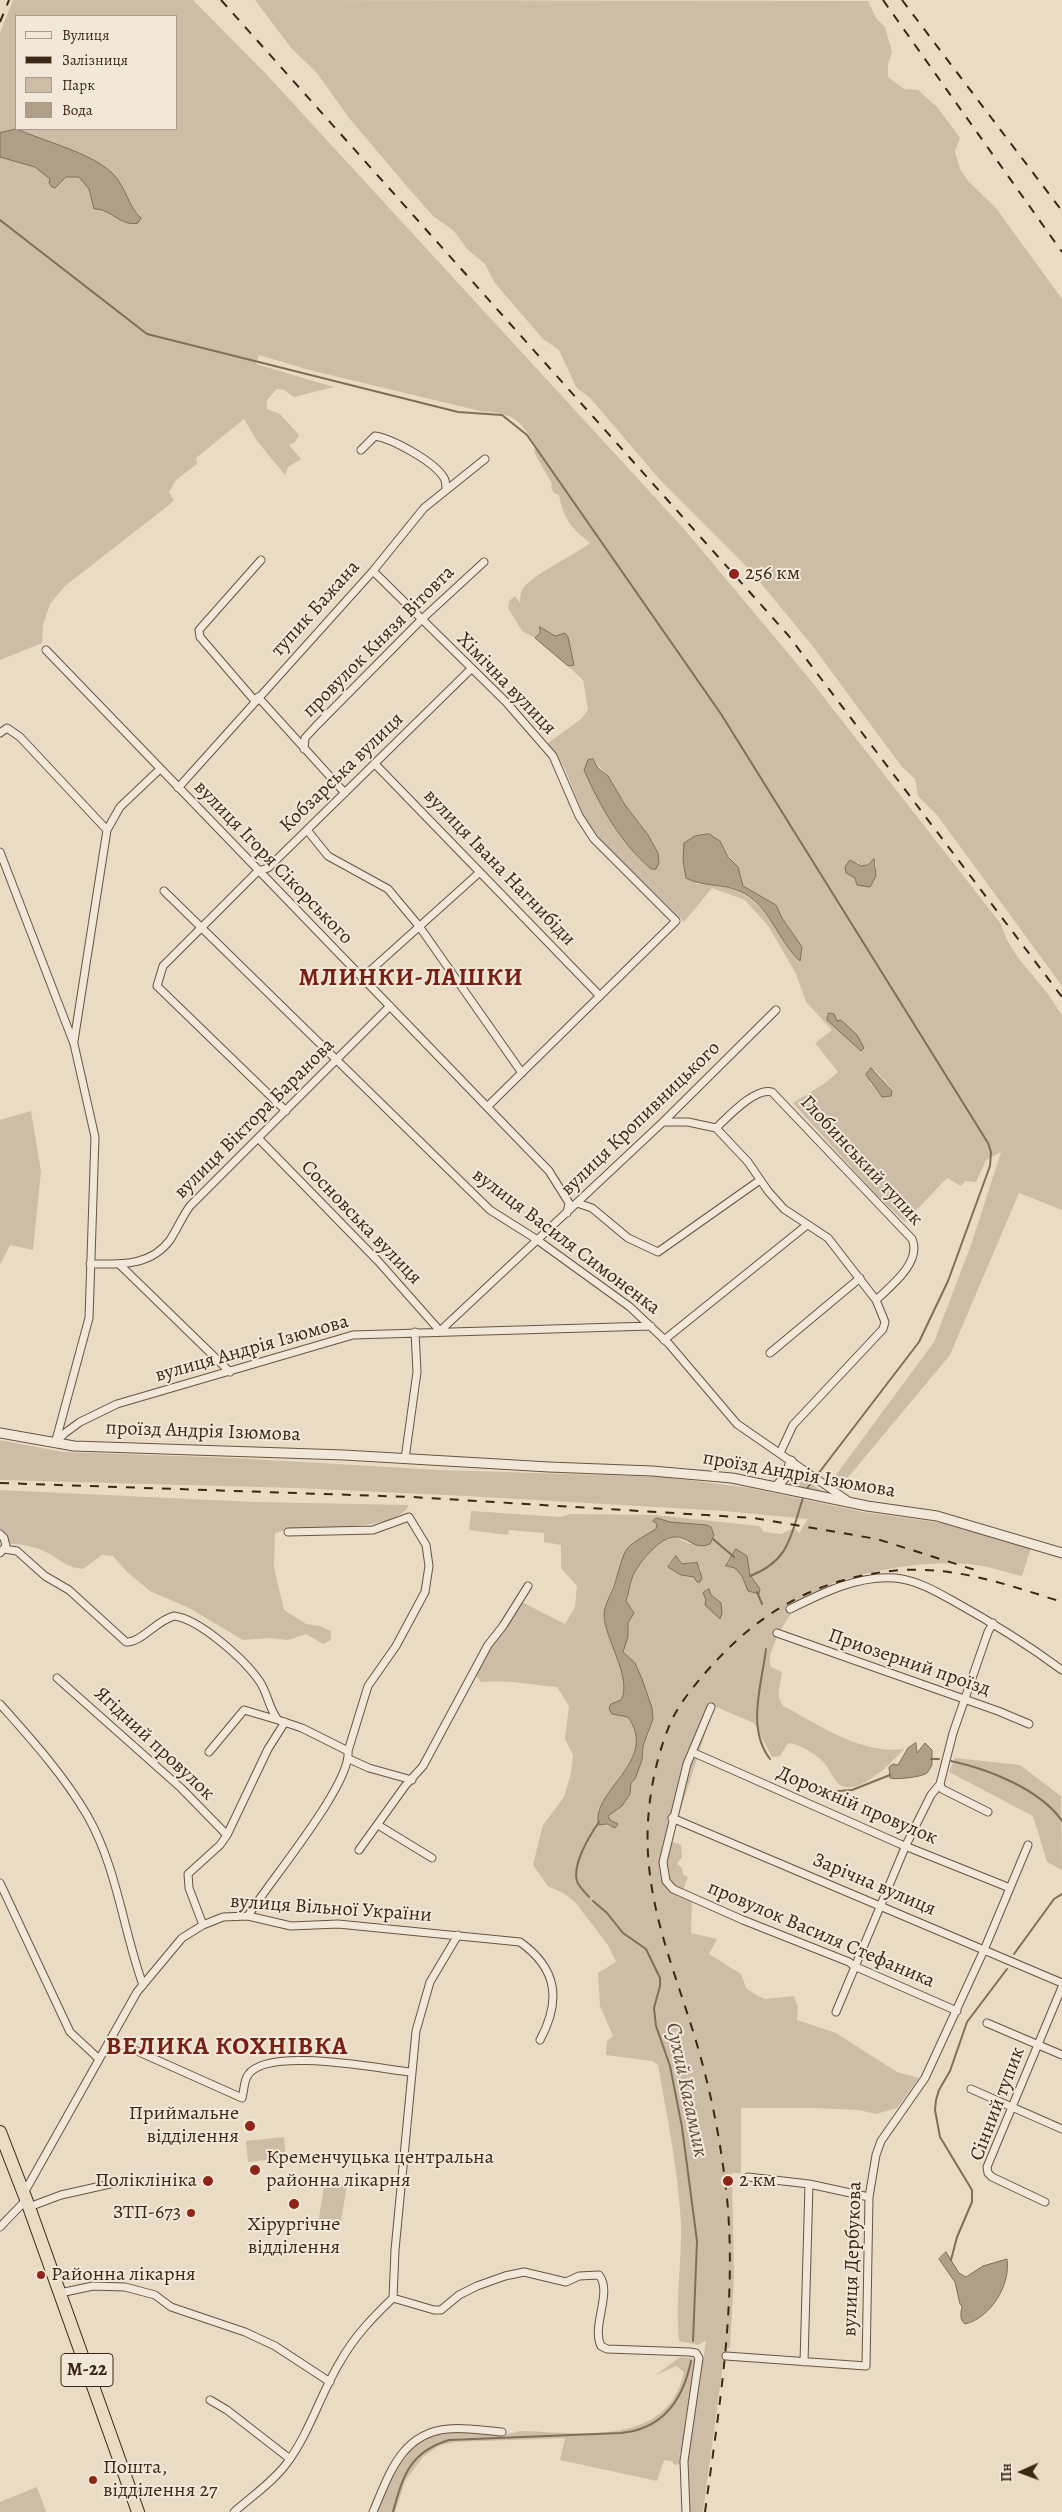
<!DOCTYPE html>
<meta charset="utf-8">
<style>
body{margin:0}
#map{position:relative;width:1062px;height:2512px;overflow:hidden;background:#eadcc4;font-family:Alegreya,serif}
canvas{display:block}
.legend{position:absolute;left:15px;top:15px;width:162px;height:115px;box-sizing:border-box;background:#f1e8d9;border:1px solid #a99a8a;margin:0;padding:6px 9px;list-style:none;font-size:15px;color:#3d2614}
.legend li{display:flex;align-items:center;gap:10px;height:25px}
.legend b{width:25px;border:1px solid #a99a8a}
.north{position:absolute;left:997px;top:2447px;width:50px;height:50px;-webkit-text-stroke:4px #f1e8d9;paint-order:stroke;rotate:268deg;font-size:14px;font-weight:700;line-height:20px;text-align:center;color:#3d2614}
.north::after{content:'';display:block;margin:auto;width:18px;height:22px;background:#3d2614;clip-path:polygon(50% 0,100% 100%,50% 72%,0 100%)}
</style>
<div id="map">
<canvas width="1062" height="2512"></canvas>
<ul class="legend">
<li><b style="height:6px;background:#f1e8d9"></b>Вулиця</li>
<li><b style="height:6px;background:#3d2614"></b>Залізниця</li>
<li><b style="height:14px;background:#cdbda6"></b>Парк</li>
<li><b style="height:14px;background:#af9e88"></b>Вода</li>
</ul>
<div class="north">Пн</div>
</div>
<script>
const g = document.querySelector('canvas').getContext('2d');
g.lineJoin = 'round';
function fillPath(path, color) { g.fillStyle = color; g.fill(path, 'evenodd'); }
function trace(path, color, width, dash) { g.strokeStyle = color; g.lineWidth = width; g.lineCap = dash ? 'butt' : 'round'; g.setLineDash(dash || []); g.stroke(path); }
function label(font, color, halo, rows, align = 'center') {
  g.font = font + ' Alegreya,serif'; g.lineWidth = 4; g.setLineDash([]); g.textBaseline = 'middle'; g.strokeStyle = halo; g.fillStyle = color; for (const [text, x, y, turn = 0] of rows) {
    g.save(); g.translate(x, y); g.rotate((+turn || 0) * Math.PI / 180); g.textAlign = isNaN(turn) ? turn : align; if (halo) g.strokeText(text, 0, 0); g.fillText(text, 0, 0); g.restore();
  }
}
fillPath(new Path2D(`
 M 13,0 L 193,0 L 267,75 L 685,530 L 808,677 L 1001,924 C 1008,950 1028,969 1044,989 C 1051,997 1056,1007 1062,1015 L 1062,1210 L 1019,1193 L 950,1355 L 845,1481 L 835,1482 L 833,1479 L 934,1342 L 971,1245 L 1001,1152 L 986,1160 L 976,1182 L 965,1181 L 961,1186 L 947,1178 L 905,1222 L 875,1194 L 793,1103 L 824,1084 L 838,1072 L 815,1043 L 832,1030 L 806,1002 L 796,974 L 769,927 L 745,900 L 712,888 L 684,922 L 600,839 L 584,817 L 565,769 L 548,743 L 581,719 L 588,710 L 583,680 L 568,666 L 574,665 L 568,637 L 565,633 L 556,636 C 546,633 542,630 535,638 L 522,631 L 508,608 L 509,601 L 515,596 L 520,603 C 520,598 520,593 523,588 C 535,573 572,557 590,543 C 570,527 564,519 559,495 L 554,493 L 551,488 L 552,484 L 534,452 L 536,447 C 520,418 512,413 480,411 L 309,370 L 259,355 L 256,364 L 334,387 L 294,397 L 284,390 L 277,389 L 267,400 L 267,409 L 280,414 L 299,435 L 295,442 L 289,445 L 301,459 L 288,467 L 285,475 L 257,441 L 244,419 L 196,458 L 197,464 L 176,480 L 169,492 L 174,500 L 169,505 L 65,586 L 50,604 L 43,625 L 42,643 L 0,660 L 0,33 ZM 16,16 L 176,16 L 176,129 L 16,129 ZM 593,759 L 608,776 L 625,805 L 648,835 L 658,853 L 656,869 L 651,869 L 641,860 L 613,826 ZM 720,841 C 729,859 739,865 743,886 L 776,905 L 782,918 L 802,947 L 800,952 C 761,915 759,885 696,884 ZM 869,861 L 876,863 L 876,876 L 857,885 L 855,878 L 857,862 L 861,866 L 867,865 ZM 875,1070 L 890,1087 L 891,1096 L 882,1097 L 870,1083 Z
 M 255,0 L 868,1 L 876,18 L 885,27 L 892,52 L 888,64 L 888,77 L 904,89 L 918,90 L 938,108 L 960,138 L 955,151 L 960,169 L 968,181 L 996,208 L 1062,299 L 1062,986 L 937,815 L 918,796 L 915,779 L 902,767 L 811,644 L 749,569 L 661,481 L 591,399 L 576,387 L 559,350 L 543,339 L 494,282 L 485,264 L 467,249 L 454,231 L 433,216 L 410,190 L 349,118 L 317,73 L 292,49 Z
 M 31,1111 L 41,1172 L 33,1250 L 10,1245 L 0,1265 L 0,1120 Z
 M 0,1440 L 63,1452 L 234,1458 L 440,1470 L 665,1477 L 750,1488 L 863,1512 L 942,1523 L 1031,1548 L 1022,1576 C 1007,1573 992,1567 977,1565 C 928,1559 878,1569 832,1583 L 831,1593 C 820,1598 803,1602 795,1610 C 785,1619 765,1655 771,1667 L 782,1672 C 781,1685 775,1693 783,1706 C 820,1725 861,1755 904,1749 C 893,1761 859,1797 840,1785 C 833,1780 830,1769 824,1763 C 816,1754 800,1744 788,1743 L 780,1756 L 772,1757 L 754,1723 L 714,1706 L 678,1818 L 671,1815 L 668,1822 L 668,1840 L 681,1845 L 682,1857 L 677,1864 L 682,1868 L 683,1874 L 688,1877 L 683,1890 L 667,1886 L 675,1894 L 692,1902 L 691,1933 L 717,1939 L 709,1954 L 741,1974 L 746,1988 L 756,1995 L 765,1999 L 794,1996 L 798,2007 L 797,2020 L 836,2033 L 897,2072 L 919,2078 L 897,2108 L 876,2114 L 859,2110 L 814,2108 L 741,2108 L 741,2173 L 732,2173 L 734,2277 L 730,2348 L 725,2349 L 703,2512 L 690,2512 L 688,2459 L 706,2341 L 698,2345 L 679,2341 C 675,2301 682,2262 681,2223 C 678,2169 667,2117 658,2065 L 652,2061 L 606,2055 L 607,2041 L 613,2036 L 600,2006 L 598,1973 L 616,1962 L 608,1945 L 575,1902 L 565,1894 L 548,1886 L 533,1865 L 543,1825 L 564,1797 L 571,1773 L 573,1755 L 565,1739 L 569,1706 L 557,1687 C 531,1685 507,1679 481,1682 L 476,1675 L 478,1666 L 522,1602 L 565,1624 L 575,1607 L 577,1586 L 561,1568 L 561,1545 L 544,1542 L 544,1533 L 509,1530 L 508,1535 L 469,1530 L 471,1511 L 560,1517 L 571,1514 L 656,1515 L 759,1526 L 764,1532 L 781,1534 L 794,1528 L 799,1533 L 808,1519 L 724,1511 L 466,1496 L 296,1488 L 0,1480 ZM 669,1522 L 707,1525 L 713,1531 L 713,1540 L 690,1544 L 675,1537 C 657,1542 639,1560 632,1577 C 629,1584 629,1594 626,1601 L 634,1613 L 628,1623 L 628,1637 L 623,1652 L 634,1663 L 652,1708 L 649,1733 L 643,1746 L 642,1760 L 631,1783 L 630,1794 L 622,1806 L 608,1816 L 610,1820 L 617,1824 L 615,1828 L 598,1823 C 598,1785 658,1759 628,1717 L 612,1714 L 611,1704 L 621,1700 C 634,1678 601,1634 605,1610 C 607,1595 626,1558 633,1542 L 644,1538 L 656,1529 L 657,1524 ZM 734,1551 L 747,1556 L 750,1575 L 760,1589 L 756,1594 L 748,1591 L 742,1576 L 735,1568 L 727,1567 L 727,1562 L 733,1556 ZM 676,1557 L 682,1564 L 695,1561 L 701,1569 L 697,1582 L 694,1577 C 684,1574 674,1574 668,1565 Z
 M 795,1476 L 800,1476 L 823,1492 L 817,1493 L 789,1485 L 789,1479 Z
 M 0,1490 L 255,1502 L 409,1505 C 394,1535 308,1523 275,1533 L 274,1567 L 284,1610 L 306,1624 L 320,1626 L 331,1631 L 331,1640 L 323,1644 L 306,1634 L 288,1640 L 270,1638 L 243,1640 L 189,1608 L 150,1591 L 126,1571 L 113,1556 L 102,1555 L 83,1569 C 66,1567 62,1561 48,1553 C 36,1547 23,1544 10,1544 L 7,1534 L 0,1530 Z
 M 955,1758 L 1020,1765 L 1061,1796 L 1062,1870 L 1047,1862 L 1033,1816 L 949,1772 Z
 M 284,2137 L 286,2158 L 248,2162 L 246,2141 Z
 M 325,2180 L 347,2184 L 340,2228 L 318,2224 Z
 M 680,2357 L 693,2358 L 696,2364 L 682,2451 L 679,2454 L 682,2459 L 680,2464 L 675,2465 L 671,2461 L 664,2460 L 657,2481 L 560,2460 L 565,2438 L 456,2442 L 440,2445 L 423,2457 L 405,2481 L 395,2512 L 376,2512 C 387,2488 395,2457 418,2441 C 436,2428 465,2432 485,2433 C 493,2433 501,2435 508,2434 C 513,2433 518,2431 523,2431 C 581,2433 668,2447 684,2372 L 676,2366 L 656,2375 Z
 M 37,2487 L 46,2512 L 0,2512 L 0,2502 Z`), '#cdbda6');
const water = new Path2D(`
 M 17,129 C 45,142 90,152 112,173 C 126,186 128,207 141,218 L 138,223 C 121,227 110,208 94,209 L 89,189 L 79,177 L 66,177 L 55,188 L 52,187 L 49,183 L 50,179 L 35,167 L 0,157 L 0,133 Z
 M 540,627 L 555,636 L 565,633 L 568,637 L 574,665 L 568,666 L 535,638 L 540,633 Z
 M 593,759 L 598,768 L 608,776 L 625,805 L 648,835 L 658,853 L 659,863 L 656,869 L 651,869 C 620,842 601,808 584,770 L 588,760 Z
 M 709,834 L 720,841 L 728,857 L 738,867 L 743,886 L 776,905 L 782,918 L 802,947 L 800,961 C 777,940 770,904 739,891 C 721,883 703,887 686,878 L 683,860 L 684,843 L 695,836 Z
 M 874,859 L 876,876 L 870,887 L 857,885 L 855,878 L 846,873 L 845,867 L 850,860 L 861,866 L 867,865 Z
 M 829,1013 L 834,1014 L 837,1021 L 841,1020 L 857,1035 L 864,1048 L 861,1051 L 827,1020 Z
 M 871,1068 L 892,1091 L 891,1096 L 882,1097 L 866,1075 Z
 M 657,1518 L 670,1522 L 707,1525 L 711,1527 L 714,1535 L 710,1544 C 696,1550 690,1539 677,1537 C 661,1535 637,1564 632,1578 C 629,1585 629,1594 626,1601 L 634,1613 L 628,1623 L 628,1637 L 623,1652 L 635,1663 L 642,1679 L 652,1708 L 653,1719 L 643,1746 L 642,1760 L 635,1779 L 631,1783 L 630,1794 L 622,1806 L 608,1816 L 610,1820 L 618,1824 L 615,1828 L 607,1824 L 599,1825 C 589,1792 660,1761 628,1717 L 612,1714 L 609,1709 L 611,1704 L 621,1700 C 633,1679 604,1637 604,1615 C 604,1605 612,1593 615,1583 C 627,1544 621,1550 656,1529 L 657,1524 L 653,1521 Z
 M 736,1549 L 747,1556 L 750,1575 L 760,1589 L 759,1594 L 748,1591 L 742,1576 L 735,1568 L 726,1566 Z
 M 676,1556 L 682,1564 L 697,1562 L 702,1578 L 700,1582 L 697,1582 L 694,1577 L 681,1575 L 668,1567 Z
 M 709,1589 L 711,1595 L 721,1603 L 722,1613 L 720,1619 L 705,1605 L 706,1600 L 703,1593 Z
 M 916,1743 L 917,1753 L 925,1743 L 932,1750 L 932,1765 L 927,1773 C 922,1777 895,1780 890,1778 L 889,1767 L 893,1764 L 898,1765 L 908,1748 Z
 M 946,2252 L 959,2273 L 966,2277 L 983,2266 L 1007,2259 C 1011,2284 991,2318 965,2324 C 959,2319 961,2313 962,2306 L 960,2304 L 955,2282 L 939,2259 Z`);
fillPath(water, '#af9e88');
trace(water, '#816e5a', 1);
trace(new Path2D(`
 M 0,220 L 147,334 L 458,412 L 502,415 L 527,435 L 721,714 L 988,1143 L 991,1152 L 990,1166 L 948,1281 L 919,1342 L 805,1491
 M 713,1539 L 734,1557
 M 750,1576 C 792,1560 791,1532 804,1495
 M 757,1592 L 762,1604
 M 766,1649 C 762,1684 746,1728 770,1759
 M 931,1759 L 939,1759
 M 951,1761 C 988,1769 1040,1789 1062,1821
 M 838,1791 L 852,1790 L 890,1775
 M 589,1897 C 585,1892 579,1887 577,1881 C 572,1864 590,1835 599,1822
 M 593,1901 L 607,1913 L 623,1933 L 646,1949 L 660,1978 L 660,1986 L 654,2008 L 656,2026 L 670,2066 L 682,2127 L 697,2241 L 693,2341
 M 1014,1954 L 1054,1899 L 1062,1894
 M 951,2260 L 957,2237 L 972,2202 L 972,2190 L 940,2137 L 935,2110 L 936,2100 L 939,2090 L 950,2071 L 967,2022 L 1007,1969
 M 393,2512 C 403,2475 410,2452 449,2440 L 621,2433 C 663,2429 683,2400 691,2361`), '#816e5a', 2);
const minor = new Path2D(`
 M 361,450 L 375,436 C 393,439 435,462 444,478 C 446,481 446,486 446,489
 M 373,571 L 506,702 L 553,756 L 579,816 L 594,839 L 676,921 L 487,1107
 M 46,650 L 549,1171 L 569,1203 L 567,1213
 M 258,697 L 345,793
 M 255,701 L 200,637 L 199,630 L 261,560
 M 0,733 L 7,728 L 20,737 L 107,830
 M 304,749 L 305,738 L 317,725 L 421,620 L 484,562
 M 375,764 L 600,996
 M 178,788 L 373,571 L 424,508 L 485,459
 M 307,830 L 328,856 L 388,889 L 419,926 L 522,1073
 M 0,852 L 74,1044 L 95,1137 L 89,1318 L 56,1440
 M 164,891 L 490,1210 L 536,1239 L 630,1307 L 669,1344 L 737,1424 L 847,1500
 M 362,978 L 480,872
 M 74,1041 L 107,830 L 120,807 L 160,769
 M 286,1111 L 157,986 L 163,966 L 258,871 L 268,868 L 471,669
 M 663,1122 L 688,1122 L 716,1128 L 748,1162 L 768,1191 L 784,1209 L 828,1238 L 876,1300
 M 716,1128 C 728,1117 755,1087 772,1092 L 912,1239 C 922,1262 891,1286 876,1300 L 885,1322 L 883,1329 L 793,1425 L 780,1453
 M 258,1138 L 378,1261 L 440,1331 L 663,1122 L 776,1010
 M 577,1203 L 592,1208 L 628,1238 L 658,1252 L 760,1180
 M 90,1264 C 119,1264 150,1267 170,1240 C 177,1229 182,1217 190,1206 L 390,1006
 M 119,1264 L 230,1372
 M 664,1340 L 807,1225
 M 770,1353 L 860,1278
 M 55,1443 L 65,1433 L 80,1422 L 117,1404 L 353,1335 L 651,1326
 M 405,1459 L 417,1372 L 415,1332
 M 0,1534 L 4,1538 L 6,1546 L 0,1553
 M 4,1549 L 17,1551 L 45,1576 L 69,1590 L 126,1642 C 141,1643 157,1620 174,1616 C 200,1619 246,1661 260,1682 C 268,1694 269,1709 278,1720 L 302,1728 L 348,1751
 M 790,1609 C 822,1593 858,1575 895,1578 C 917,1580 937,1592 955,1602 C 993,1623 1028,1645 1062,1670
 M 777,1633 L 998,1711 L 1029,1724
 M 57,1678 L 181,1788 L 227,1835
 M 0,1704 C 31,1739 63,1774 87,1815 C 117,1867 123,1930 143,1985
 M 711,1707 L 687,1764 L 663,1862 L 666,1881 L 673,1889 L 743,1920 L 849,1962 L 854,1966 L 957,2011
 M 209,1752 L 244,1710 L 278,1720
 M 692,1752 L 900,1844 L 1010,1888
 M 349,1759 L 369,1768 L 412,1780
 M 940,1784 L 942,1789 L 988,1812
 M 672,1818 L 1062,1983
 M 378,1825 L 432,1858
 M 359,1850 L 405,1786 L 423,1766 L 488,1645 L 503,1626 L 528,1586
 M 0,1883 L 70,2032 L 99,2059
 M 248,1916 C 268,1883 352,1784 348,1751 L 368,1686 L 396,1646 L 425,1592 L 429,1566 L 426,1545 L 409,1517 L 373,1530 L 288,1532
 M 203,1925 L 189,1888 L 188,1874 L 220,1845 L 227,1835 L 268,1749 L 285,1722
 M 836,2012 L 906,1845 L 931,1795 L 940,1784 L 953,1733 L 988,1632 L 993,1623
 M 987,2023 L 1062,2055
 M 110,2039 L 242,2098 C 244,2091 244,2080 248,2075 C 267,2046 380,2069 411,2072
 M 971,2089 L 1062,2129
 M 748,2177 L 809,2184 L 869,2197
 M 24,2193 L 137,1992 L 182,1938 L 203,1925 L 223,1917 L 248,1916 L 291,1926 L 338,1924 L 520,1942 C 558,1969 561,2001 540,2040
 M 1045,2202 L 992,2177 L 988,2173 L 987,2167 L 1062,1987
 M 29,2207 L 61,2195 L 119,2182
 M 0,2227 L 26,2200
 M 60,2293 L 93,2286 L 125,2287 L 155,2295 L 171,2307 L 245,2332 L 275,2346 L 330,2382
 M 393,2298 L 434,2310 L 441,2310 L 459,2295 L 477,2286 L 505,2276 L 524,2272 L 566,2282 L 579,2276 L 599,2275 C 613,2292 591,2326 601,2346 L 607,2349 L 690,2352 L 696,2353 L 699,2358 L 684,2461 L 686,2512
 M 393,2298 L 395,2250 L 416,2031 L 430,1982 L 458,1935
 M 726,2356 L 866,2366 L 869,2197 L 876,2155 L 881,2141 L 925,2078 L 984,1950 L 1028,1845
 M 804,2362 L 809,2184
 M 210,2400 L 227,2410 L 290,2459
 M 234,2512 C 252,2496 273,2482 287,2463 C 310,2432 320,2395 340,2362 C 354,2337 372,2318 393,2298
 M 373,2512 C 389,2475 401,2433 448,2429 C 465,2427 484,2431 502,2432`);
const tertiary = new Path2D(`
 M 0,1433 L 74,1446 L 344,1455 L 549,1467 L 652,1471 L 732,1478 L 867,1506 L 937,1516 L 1062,1553
 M 776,1487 L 787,1475 L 791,1461`);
const trunk = new Path2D(`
 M 0,2132 L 29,2207 L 138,2512`);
trace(minor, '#685440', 9);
trace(tertiary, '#685440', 11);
trace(trunk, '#3d2614', 14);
trace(minor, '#f1e8d9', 7);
trace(tertiary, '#f1e8d9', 9);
trace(trunk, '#eadcc4', 12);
trace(new Path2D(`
 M 221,0 L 788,635 L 1062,997
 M 883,0 L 1062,252
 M 902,0 L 1062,211
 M 0,22 L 9,0
 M 0,1483 L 412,1497 L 754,1518 L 877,1539 L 975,1570
 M 705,2512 C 719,2408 737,2303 727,2198 C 722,2150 713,2101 700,2055 C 683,1993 655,1931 649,1866 C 644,1820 652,1767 670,1724 C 678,1705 693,1687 706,1672 C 759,1611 820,1576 902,1570 C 958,1567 1009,1585 1062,1602`), '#3d2614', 2, [9, 9]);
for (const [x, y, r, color] of [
 [734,574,6,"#8f2418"],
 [250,2126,6,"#8f2418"],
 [255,2170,6,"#8f2418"],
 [208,2181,6,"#8f2418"],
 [728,2181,6,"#8f2418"],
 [294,2204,6,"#8f2418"],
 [191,2213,5,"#8f2418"],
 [41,2275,5,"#8f2418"],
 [93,2480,5,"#8f2418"]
]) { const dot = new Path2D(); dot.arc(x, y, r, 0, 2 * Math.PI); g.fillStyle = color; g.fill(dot); trace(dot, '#f1e8d9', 2); }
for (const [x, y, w] of [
 [87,2370,52]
]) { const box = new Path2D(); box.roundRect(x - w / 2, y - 16.5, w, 33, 4); g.fillStyle = '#f1e8d9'; g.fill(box); trace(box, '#3d2614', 1); }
label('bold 19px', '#3d2614', null, [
 ["М-22",87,2370]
]);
label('20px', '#3d2614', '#f1e8d9', [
 ["256 км",745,574],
 ["Приймальне",239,2114,"right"],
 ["відділення",239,2137,"right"],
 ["Кременчуцька центральна",266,2158],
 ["районна лікарня",266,2181],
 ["Поліклініка",197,2181,"right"],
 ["2 км",739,2181],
 ["ЗТП-673",181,2213,"right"],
 ["Хірургічне",294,2225,"center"],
 ["відділення",294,2248,"center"],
 ["Районна лікарня",51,2275],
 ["Пошта,",103,2468],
 ["відділення 27",103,2491]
], 'left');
label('20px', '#3d2614', '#f1e8d9', [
 ["тупик Бажана",316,609,-48],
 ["провулок Князя Вітовта",379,642,-45],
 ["Хімічна вулиця",506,684,46],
 ["Кобзарська вулиця",342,773,-44],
 ["вулиця Ігоря Сікорського",273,863,46],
 ["вулиця Івана Нагнибіди",499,868,46],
 ["вулиця Віктора Баранова",255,1119,-45],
 ["вулиця Кропивницького",641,1119,-44],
 ["Глобинський тупик",861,1161,47],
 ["Сосновська вулиця",361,1223,46],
 ["вулиця Василя Симоненка",566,1242,37],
 ["вулиця Андрія Ізюмова",252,1349,-16],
 ["проїзд Андрія Ізюмова",203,1432,2],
 ["проїзд Андрія Ізюмова",799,1475,10],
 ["Приозерний проїзд",909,1663,19],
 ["Ягідний провулок",154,1744,43],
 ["Дорожній провулок",857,1806,23],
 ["Зарічна вулиця",874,1885,23],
 ["вулиця Вільної України",331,1909,4],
 ["провулок Василя Стефаника",821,1935,23],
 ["Сінний тупик",998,2104,-69],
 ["вулиця Дербукова",853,2259,-88]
]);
label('italic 21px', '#5f4a37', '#f1e8d9', [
 ["Сухий Кагамлик",686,2090,78]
]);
g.letterSpacing = '1px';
label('bold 25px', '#7a1f14', '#f1e8d9', [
 ["МЛИНКИ-ЛАШКИ",411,979],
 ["ВЕЛИКА КОХНІВКА",227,2048]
]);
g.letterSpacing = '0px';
</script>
